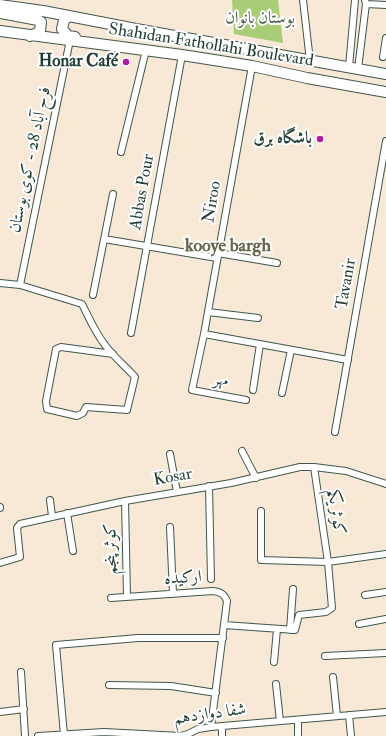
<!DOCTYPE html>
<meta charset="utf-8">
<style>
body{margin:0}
canvas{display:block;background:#f7e9d6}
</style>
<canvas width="386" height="736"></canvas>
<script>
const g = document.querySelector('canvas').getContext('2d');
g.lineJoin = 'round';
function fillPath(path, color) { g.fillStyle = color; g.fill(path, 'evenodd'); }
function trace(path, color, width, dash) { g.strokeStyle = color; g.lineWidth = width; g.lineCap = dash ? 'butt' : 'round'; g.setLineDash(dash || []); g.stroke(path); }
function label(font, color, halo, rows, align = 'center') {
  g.font = font + ' "IM FELL Double Pica",Amiri,serif'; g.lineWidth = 4; g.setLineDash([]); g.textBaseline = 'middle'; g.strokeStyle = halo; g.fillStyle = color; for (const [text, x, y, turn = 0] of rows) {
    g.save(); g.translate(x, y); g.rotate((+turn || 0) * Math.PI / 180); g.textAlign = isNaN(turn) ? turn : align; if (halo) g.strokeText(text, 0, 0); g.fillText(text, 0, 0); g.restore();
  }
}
fillPath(new Path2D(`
 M 232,0 L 278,0 L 283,43 L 234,34 Z`), '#a9cd76');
const minor = new Path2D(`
 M 303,0 L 310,61
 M 366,4 L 386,5
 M 383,57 L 386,38
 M 349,67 L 355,0
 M 358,69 L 366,4 L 365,0
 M 121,152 L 146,50
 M 104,239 L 217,258
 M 218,253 L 277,263
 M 0,283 L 20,285 L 82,304 C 89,318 95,332 105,345 C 113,356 125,366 135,377 L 127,410 L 86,407 L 83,413 L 77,416 L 47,409 L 46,401 L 56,349 L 61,347 L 113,354
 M 20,285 L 70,40
 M 93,295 L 113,194
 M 208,312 L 258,318
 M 131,333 L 182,55
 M 204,334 L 348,360
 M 253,390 L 260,344
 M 282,393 L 291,350
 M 246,400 L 192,390 L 204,334 L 252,66
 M 335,432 L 386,141
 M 242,451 L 256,478
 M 170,454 L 177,492
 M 209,486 L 211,579
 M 50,500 L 52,516
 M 125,501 L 127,597
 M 0,508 L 0,507
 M 261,511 L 261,560 L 328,562 L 386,554
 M 67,513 L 73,551
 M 170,527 L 173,594
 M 0,563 L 20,557 L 17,528 L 20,524 L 125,501 L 231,483 L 300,467 L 314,467 L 346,471 L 386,484
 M 365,595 L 386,592
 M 111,598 L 213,591 C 221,592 224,594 227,601 L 211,727
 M 359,624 L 386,619
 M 224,625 L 295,630 L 299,615 L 326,612 L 332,608 L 328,562 L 314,467
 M 290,630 L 293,589
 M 325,656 L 386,653
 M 274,662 L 277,629
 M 21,672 L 25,736
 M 333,677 L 337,716
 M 276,684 L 280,721
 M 109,685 L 171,686 L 216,693
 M 0,712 L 24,709
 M 349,715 L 351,736
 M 298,720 L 298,736
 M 64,735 L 56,645 L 138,638 L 223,638
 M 38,736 L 104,732 L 181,736 L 188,734 L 198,729 L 211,727 L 386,712
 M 222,736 L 222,726`);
const primary = new Path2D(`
 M 0,5 L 43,11 L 136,29 L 386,74
 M 0,13 L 38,20 L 41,22 L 40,31 L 37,33 L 30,36
 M 69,16 L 64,20 L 62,29 L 68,36 L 75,37
 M 0,31 L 182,55 L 252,66 L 307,78 L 386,92`);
trace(minor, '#3f574c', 8);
trace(primary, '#3f574c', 12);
trace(minor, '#fff', 6);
trace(primary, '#fff', 10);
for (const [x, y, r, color] of [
 [126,62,4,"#b5179e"],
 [320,139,4,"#b5179e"]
]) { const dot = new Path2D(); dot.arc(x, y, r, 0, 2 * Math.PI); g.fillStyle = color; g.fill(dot); trace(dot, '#fff', 1.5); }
label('17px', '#426144', '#fff', [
 ["بوستان بانوان",260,19]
]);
label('17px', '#1f3d34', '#fff', [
 ["Shahidan Fathollahi Boulevard",211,46,9],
 ["فرح آباد 28 - کوی بوستان",31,160,-78],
 ["Abbas Pour",143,192,-80],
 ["Niroo",213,202,-80],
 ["Tavanir",347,284,-80],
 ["مهر",221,381,10],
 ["Kosar",173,478,-10],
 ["کوثر یکم",335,512,81],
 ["کوثر پنجم",112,549,-91],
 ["ارکیده",183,579,-4],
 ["شفا دوازدهم",210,715,-8]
]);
label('bold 17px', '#1f3d34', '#fff', [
 ["Honar Café",118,62],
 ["باشگاه برق",312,139]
], 'right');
label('bold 18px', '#656649', '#fff', [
 ["kooye bargh",228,247]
]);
</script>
